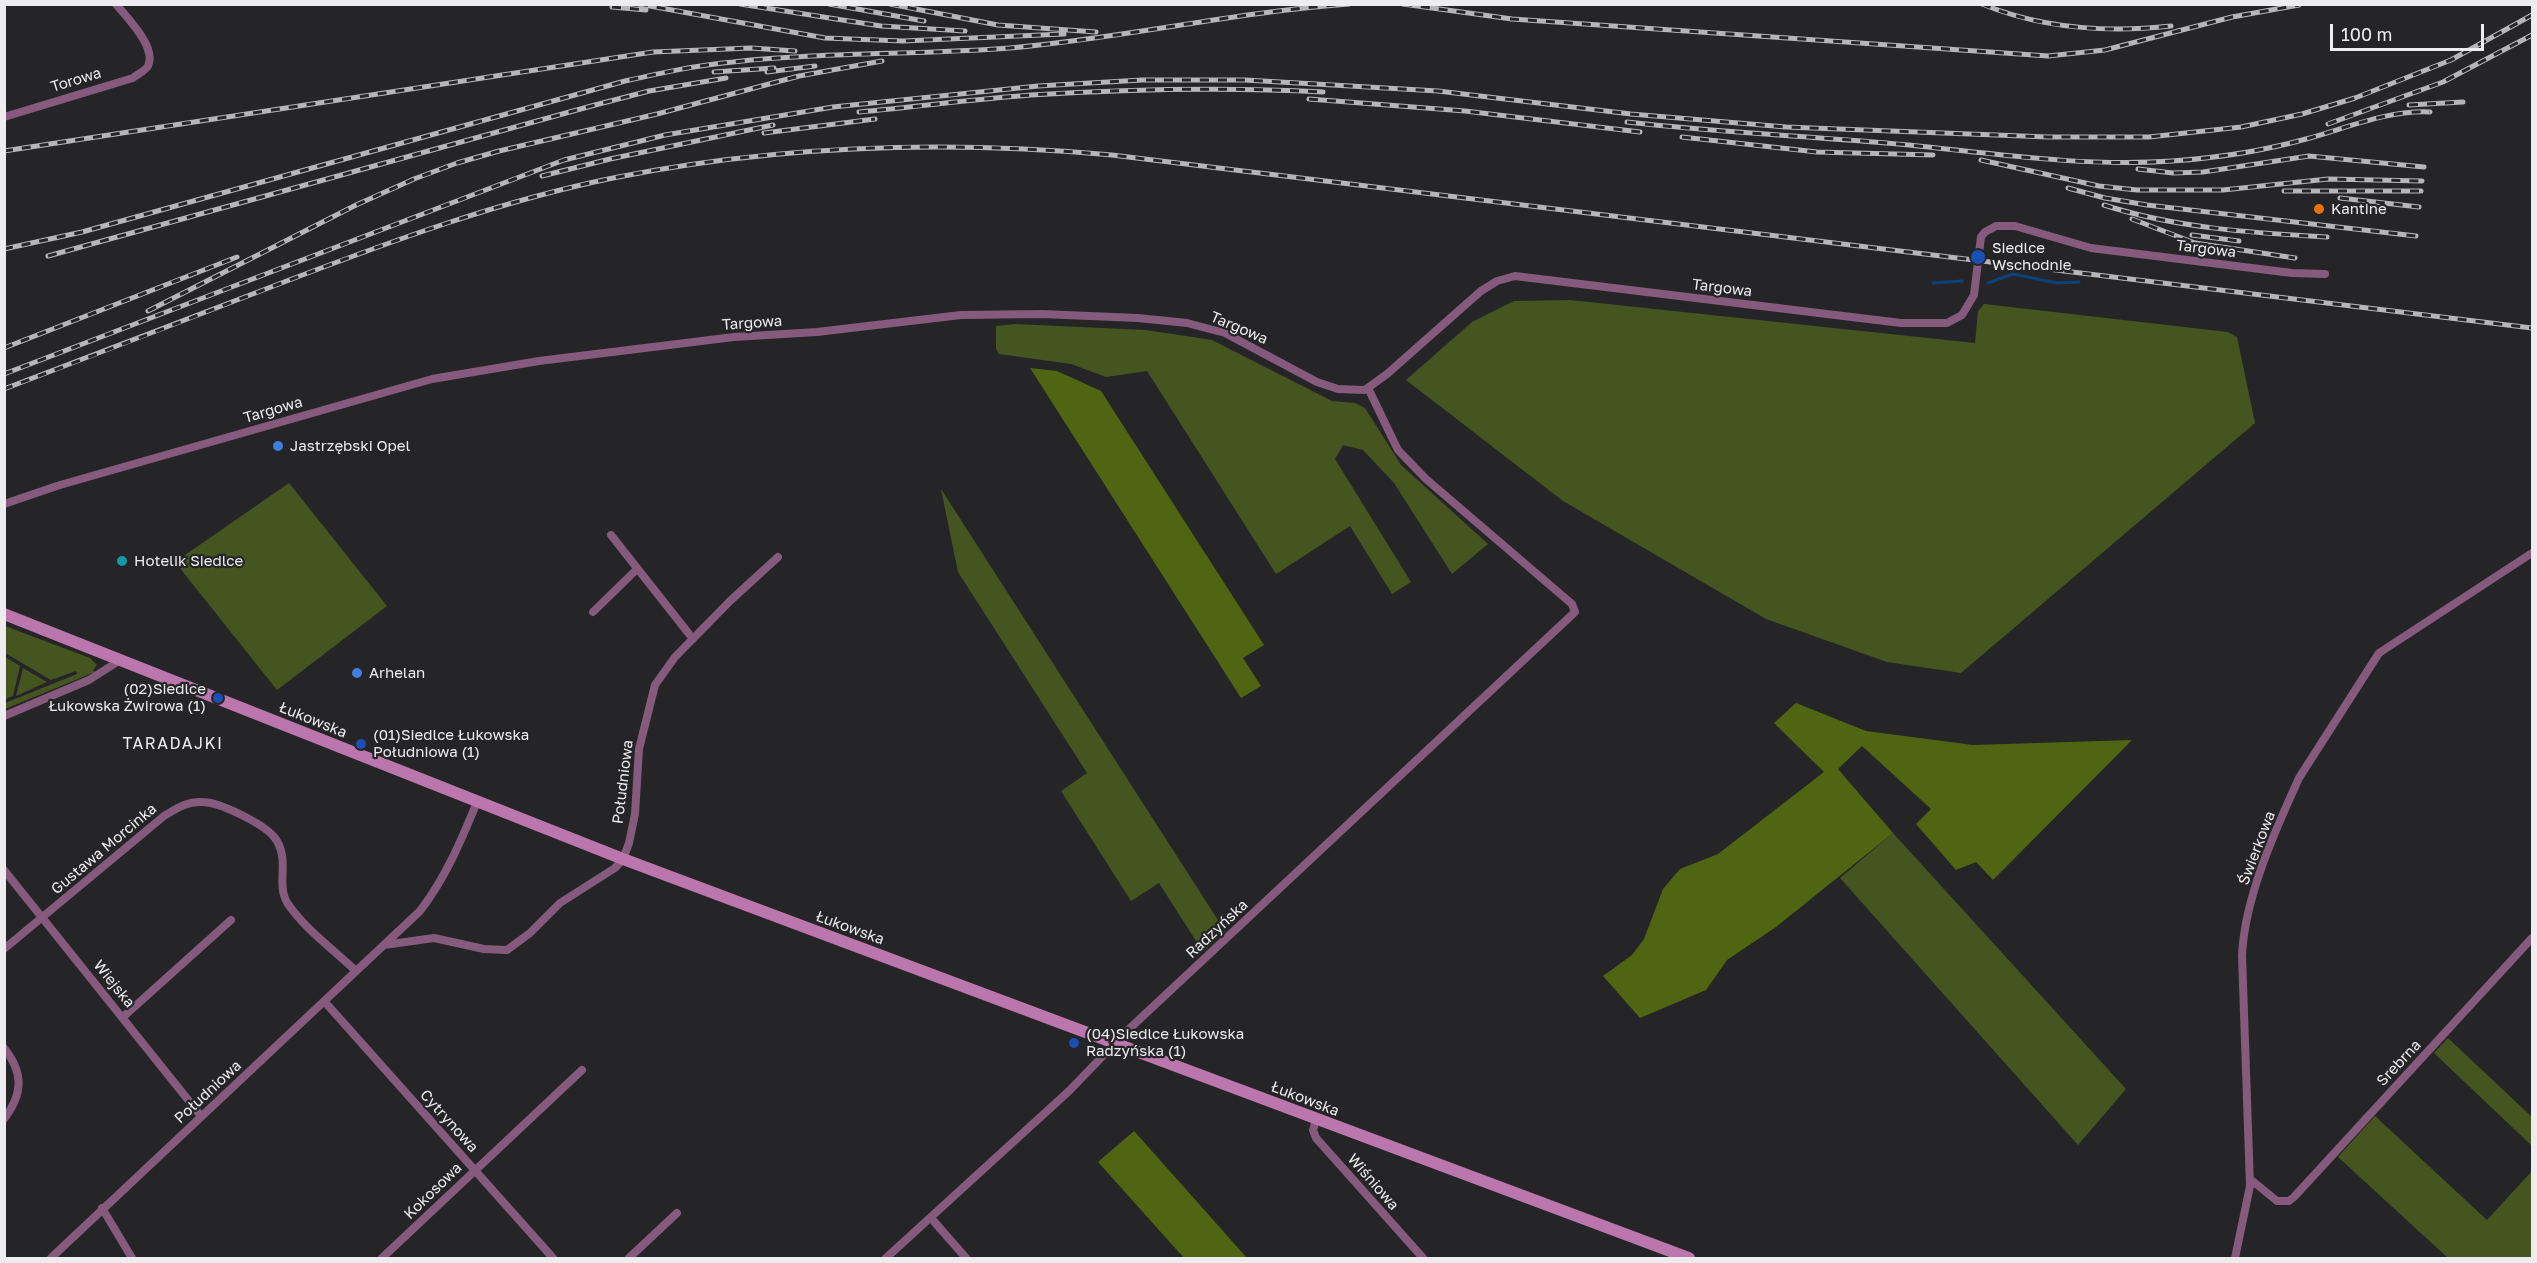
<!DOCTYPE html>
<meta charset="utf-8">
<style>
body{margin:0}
#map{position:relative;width:2537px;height:1263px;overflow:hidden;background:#252528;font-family:"Golos Text",sans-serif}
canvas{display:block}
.frame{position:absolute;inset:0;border:6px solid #ededef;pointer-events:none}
.scale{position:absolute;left:2330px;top:24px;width:154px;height:27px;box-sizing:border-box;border:3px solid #ededef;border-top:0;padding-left:8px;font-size:18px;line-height:21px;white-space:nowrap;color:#ededef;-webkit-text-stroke:4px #252528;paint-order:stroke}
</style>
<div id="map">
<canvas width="2537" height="1263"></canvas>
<div class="frame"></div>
<div class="scale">100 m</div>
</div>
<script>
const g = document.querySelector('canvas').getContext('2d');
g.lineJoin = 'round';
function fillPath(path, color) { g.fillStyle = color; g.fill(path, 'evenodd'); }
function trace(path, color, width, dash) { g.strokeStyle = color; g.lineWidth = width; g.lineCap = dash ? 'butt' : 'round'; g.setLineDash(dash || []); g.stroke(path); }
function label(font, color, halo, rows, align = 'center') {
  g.font = font + ' "Golos Text",sans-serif'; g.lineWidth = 4.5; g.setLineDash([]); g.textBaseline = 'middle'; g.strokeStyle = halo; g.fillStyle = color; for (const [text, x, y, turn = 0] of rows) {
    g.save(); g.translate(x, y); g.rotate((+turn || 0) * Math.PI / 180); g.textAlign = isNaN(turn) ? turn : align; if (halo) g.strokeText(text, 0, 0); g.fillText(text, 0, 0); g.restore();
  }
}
fillPath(new Path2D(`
 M 1570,300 L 1975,343 L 1978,311 L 1984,304 L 2228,332 L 2237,337 L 2255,423 L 1961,673 L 1887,662 L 1766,619 L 1563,501 L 1406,380 L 1472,322 L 1514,301 Z
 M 1015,324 L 1146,330 L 1212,340 L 1332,401 L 1355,403 L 1365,408 L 1401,465 L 1488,544 L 1452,574 L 1394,483 L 1363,450 L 1343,445 L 1335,459 L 1411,582 L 1392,594 L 1350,526 L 1276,574 L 1147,371 L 1106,377 L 1071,364 L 999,354 L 996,349 L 996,326 Z
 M 289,483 L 387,606 L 277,690 L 175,562 Z
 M 941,489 L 1225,931 L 1203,952 L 1159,883 L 1131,901 L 1061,791 L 1087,773 L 958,572 Z
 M 5,626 L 90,658 L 97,665 L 93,670 L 95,672 L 5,709 L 5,703 L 77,674 L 76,671 L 51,680 L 5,653 Z
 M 5,657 L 20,666 L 13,696 L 5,699 Z
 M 23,668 L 47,682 L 16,696 Z
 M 1893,833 L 2126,1089 L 2078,1145 L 1840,878 Z
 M 2448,1038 L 2532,1117 L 2532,1146 L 2434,1053 Z
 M 2375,1116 L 2487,1220 L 2532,1171 L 2532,1258 L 2448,1258 L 2338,1157 Z`), '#465420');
fillPath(new Path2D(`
 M 1030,368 L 1057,371 L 1101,391 L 1264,645 L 1243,658 L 1261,686 L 1241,698 Z
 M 1796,703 L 1866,731 L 1973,745 L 2132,740 L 1993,880 L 1976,862 L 1956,870 L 1916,824 L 1931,809 L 1862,746 L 1838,769 L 1893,833 L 1776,927 L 1727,960 L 1706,990 L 1640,1018 L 1603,976 L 1632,955 L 1644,939 L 1663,889 L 1680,869 L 1718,854 L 1824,772 L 1774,723 Z
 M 1134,1131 L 1135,1132 L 1247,1258 L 1184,1258 L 1098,1162 Z`), '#516411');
trace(new Path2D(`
 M 1933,283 L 1962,281
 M 1988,283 L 2013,274 L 2057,283 L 2079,282`), '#0a4379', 3);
trace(new Path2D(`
 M 4,117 L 133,78 C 138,74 145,71 148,66 C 157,47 127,18 116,4
 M 4,504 L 60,485 L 432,379 L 539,361 L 734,337 L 817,332 L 961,315 L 1042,314 L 1138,318 L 1187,323 L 1225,333 L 1317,382 L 1338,389 L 1365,390 L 1387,374 L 1481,291 L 1497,281 L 1515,276 L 1901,323 L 1947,323 L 1962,315 L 1974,295 L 1981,237 L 1985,232 L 1996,226 L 2015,226 L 2091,248 L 2292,273 L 2325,274
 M 611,535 L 693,639
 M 593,612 L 636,570
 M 4,716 L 89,680 L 122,659
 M 4,870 L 201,1116
 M 384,945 L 434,938 L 484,949 L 507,950 L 530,933 L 560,903 L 615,868 L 623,859 L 629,843 L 635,814 L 639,749 L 655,685 L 675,657 L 730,601 L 778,557
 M 4,949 L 164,816 C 176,809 187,801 202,802 C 220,802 264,824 275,838 C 278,842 281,850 282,855 C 285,870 278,889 288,904 C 305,929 334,950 356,971
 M 324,1001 L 553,1258
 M 123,1017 L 231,920
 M 4,1048 C 24,1073 23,1094 4,1119
 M 1316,1120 L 1313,1130 L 1316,1138 L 1423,1258
 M 2250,1179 L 2277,1201 L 2289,1201 L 2294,1197 L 2532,938
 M 102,1208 L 132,1258
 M 931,1218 L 966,1258
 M 51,1258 L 420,911 C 446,877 461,841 477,802
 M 382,1258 L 582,1070
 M 629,1258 L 677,1213
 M 886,1258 L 1069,1091 L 1127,1031 L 1575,612 L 1572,604 L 1426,479 L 1398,450 L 1368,388
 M 2235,1258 L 2250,1186 L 2242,955 C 2245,896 2275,831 2299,778 L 2379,653 L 2532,553`), '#855a7c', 8);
trace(new Path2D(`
 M 4,614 L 623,859 L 1689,1258`), '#bc76ae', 12);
const rail = new Path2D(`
 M 639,4 L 825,38 L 903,41 L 1064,34
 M 740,4 L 881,26 L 965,31
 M 829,4 L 924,21
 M 890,4 L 998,25 L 1096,32
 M 1403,4 L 1512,19 L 2048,56 L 2105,50 L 2232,17 L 2299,5
 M 1982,4 C 2043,29 2107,33 2171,26
 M 612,7 L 646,10
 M 714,72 L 774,68
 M 767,72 L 815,66
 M 1309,99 L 1465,111 L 1640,132
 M 2409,105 L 2463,102
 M 859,112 C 917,107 974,99 1031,95 C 1129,89 1226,87 1323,92
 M 1627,122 C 1721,133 1815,136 1909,145 C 1997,154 2083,167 2172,161 C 2216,158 2263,151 2306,139 C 2347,128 2387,110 2430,112
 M 2328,124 L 2443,82 L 2532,35
 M 764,133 L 875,119
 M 1682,137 L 1817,152 L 1933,155
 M 4,151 L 653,52 L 751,48 L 795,51
 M 1981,160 L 2099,186 L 2137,190 L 2223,190 L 2328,179 L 2422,181
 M 2138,169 L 2173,173 L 2203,172 L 2309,156 L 2424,167
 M 542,176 L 610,159 L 773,125
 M 2068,188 L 2105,198 L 2147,205 L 2416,236
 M 2284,191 L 2421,191
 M 2340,198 L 2419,207
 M 2104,205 C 2175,228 2253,233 2327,237
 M 2132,219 L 2195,243 L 2295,258
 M 2192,235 L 2239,241
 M 4,249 L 82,232 L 625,81 C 661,73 697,65 733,62 C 825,52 918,55 1010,48 C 1124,38 1235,12 1349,4
 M 48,256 L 595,105 L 649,91 L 726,78
 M 148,311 L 356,205 L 414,179 L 457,163 L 499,151 L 657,114 L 799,76 L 882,61
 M 4,348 L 237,257
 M 4,374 L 564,160 L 665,135 L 833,107 L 1038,86 L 1142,80 L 1245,80 L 1438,91 L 1631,114 L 1786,127 L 2048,137 L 2149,137 L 2241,127 L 2302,114 L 2355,98 L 2451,60 L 2532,15
 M 4,389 C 98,354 191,318 284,282 C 392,241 500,201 613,178 C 779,145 944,140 1112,155 L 2532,328`);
trace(rail, '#b6b6b8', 5);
trace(rail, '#252528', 3, [9]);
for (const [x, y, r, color] of [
 [2319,209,6,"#e8710a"],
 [1978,257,8,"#1a4fb4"],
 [278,446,6,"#3f7fe0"],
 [122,561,6,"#0f9aa8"],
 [357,673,6,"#3f7fe0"],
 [218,698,6,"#1a4fb4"],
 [361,744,6,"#1a4fb4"],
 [1074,1043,6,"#1a4fb4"]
]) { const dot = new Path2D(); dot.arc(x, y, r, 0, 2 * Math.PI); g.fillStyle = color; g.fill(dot); trace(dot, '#252528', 2); }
label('15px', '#ededef', '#252528', [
 ["Torowa",76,80,-17],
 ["Targowa",2206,249,7],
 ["Targowa",1722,288,7],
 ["Targowa",752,323,-4],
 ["Targowa",1239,328,23],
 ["Targowa",273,410,-16],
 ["Łukowska",313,720,22],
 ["Południowa",623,782,-83],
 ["Świerkowa",2257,848,-69],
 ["Gustawa Morcinka",104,849,-40],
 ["Łukowska",850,928,20],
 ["Radzyńska",1217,929,-43],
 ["Wiejska",114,984,51],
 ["Srebrna",2399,1063,-47],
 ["Południowa",208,1092,-43],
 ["Łukowska",1305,1099,21],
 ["Cytrynowa",449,1121,48],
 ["Wiśniowa",1373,1182,49],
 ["Kokosowa",433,1191,-44]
]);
label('15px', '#ededef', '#252528', [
 ["Kantine",2331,209],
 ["Siedlce",1992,248],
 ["Wschodnie",1992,265],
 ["Jastrzębski Opel",290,446],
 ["Hotelik Siedlce",134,561],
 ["Arhelan",369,673],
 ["(02)Siedlce",206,689,"right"],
 ["Łukowska Żwirowa (1)",206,706,"right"],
 ["(01)Siedlce Łukowska",373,735],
 ["Południowa (1)",373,752],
 ["(04)Siedlce Łukowska",1086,1034],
 ["Radzyńska (1)",1086,1051]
], 'left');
g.letterSpacing = '1.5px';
label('16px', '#ededef', '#252528', [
 ["TARADAJKI",173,744]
]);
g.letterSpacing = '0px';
</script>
